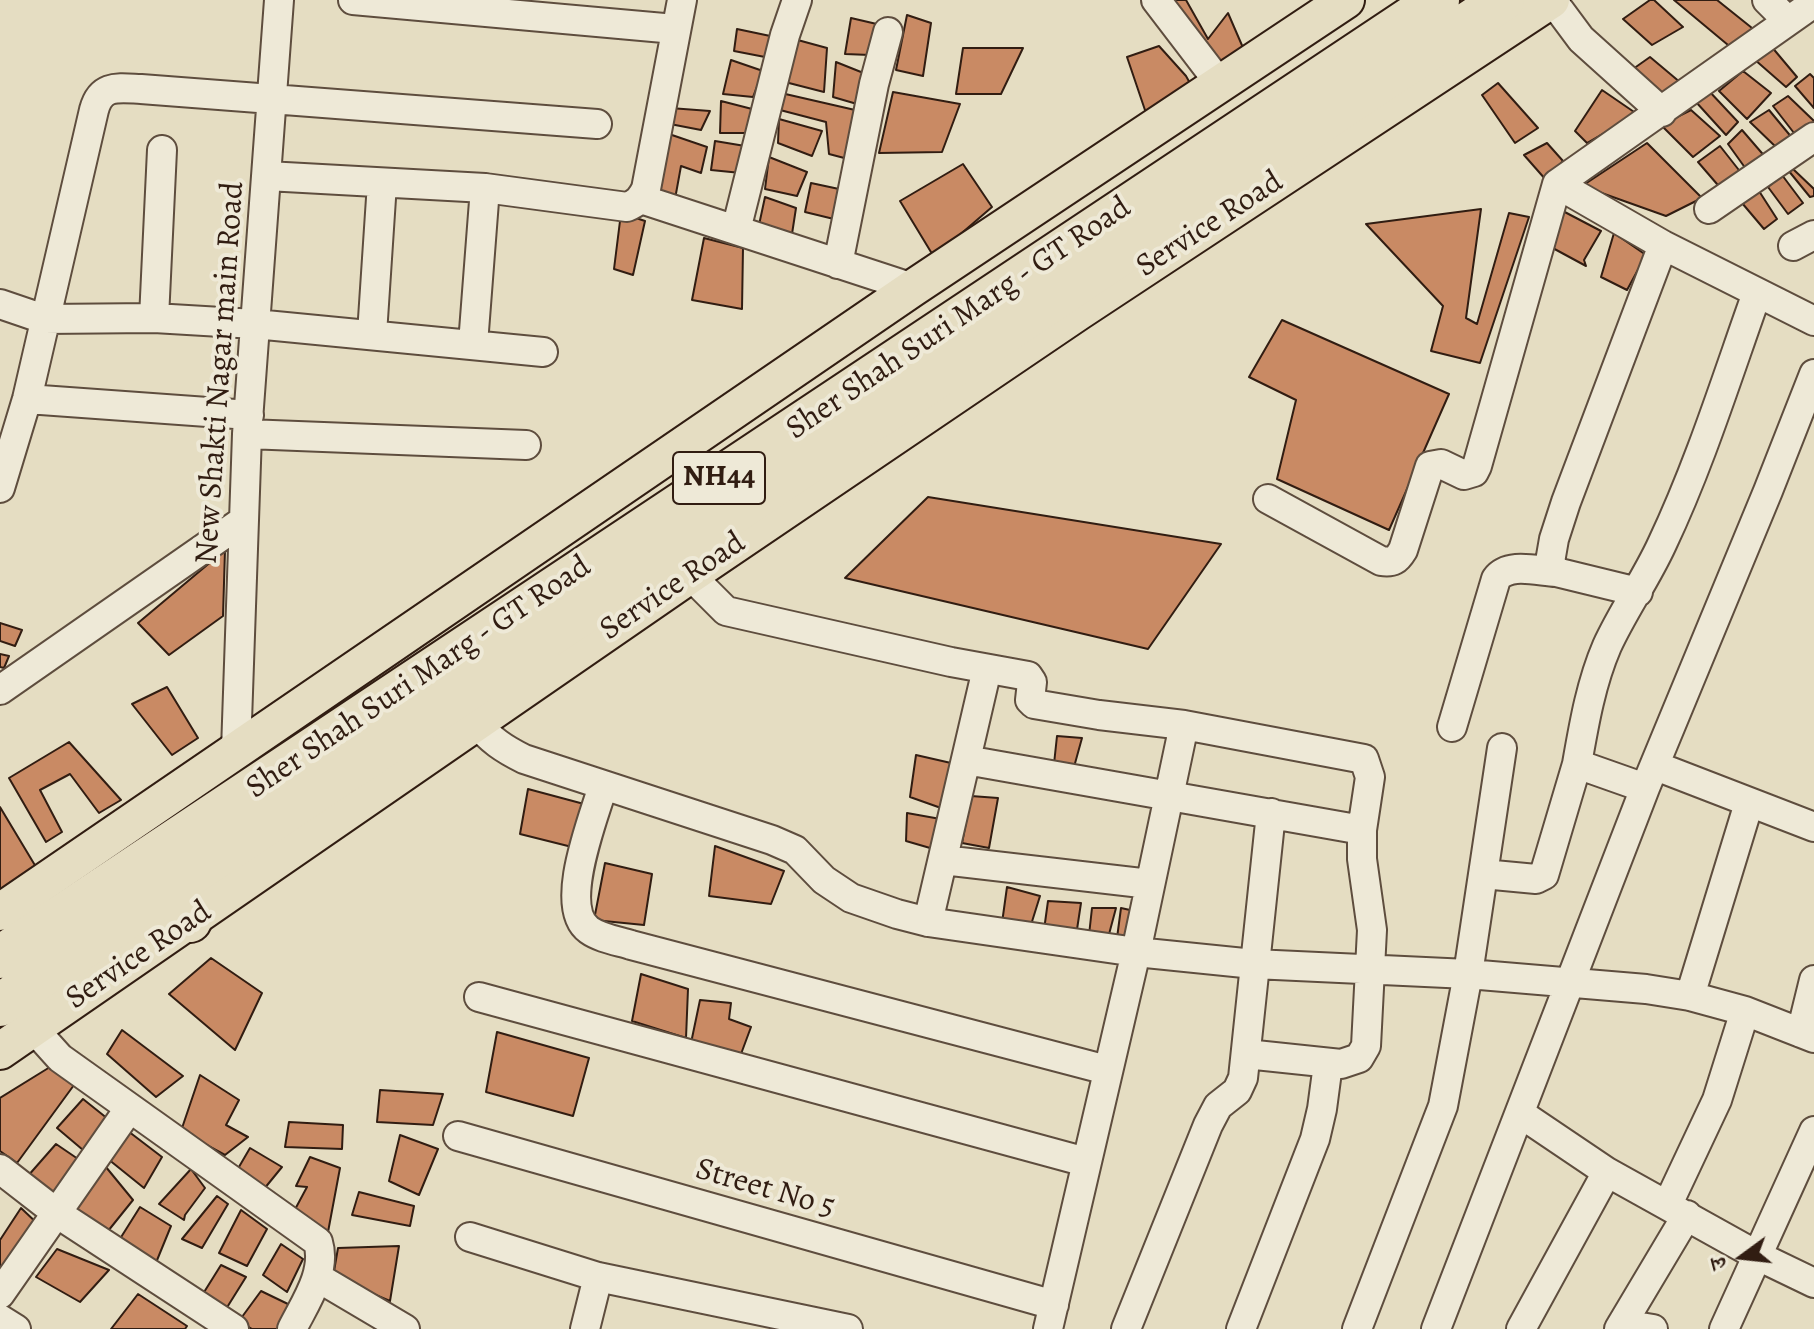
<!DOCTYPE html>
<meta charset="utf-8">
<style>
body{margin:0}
#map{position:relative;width:1814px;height:1329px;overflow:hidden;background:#e5ddc2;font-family:Alegreya,"Noto Serif Devanagari",serif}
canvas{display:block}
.north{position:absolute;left:1702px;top:1217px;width:80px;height:80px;-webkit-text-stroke:6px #eee9d7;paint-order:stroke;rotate:255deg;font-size:22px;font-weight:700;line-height:32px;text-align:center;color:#311d12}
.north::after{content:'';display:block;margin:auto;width:28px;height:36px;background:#311d12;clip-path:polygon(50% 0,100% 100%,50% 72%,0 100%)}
</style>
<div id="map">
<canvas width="1814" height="1329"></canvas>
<div class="north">उ</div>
</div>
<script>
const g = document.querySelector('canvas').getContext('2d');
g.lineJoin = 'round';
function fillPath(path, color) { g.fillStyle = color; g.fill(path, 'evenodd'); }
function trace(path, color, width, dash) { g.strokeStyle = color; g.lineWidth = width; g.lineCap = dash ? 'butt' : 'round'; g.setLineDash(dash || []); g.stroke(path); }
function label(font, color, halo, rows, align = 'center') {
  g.font = font + ' Alegreya,serif'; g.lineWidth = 8; g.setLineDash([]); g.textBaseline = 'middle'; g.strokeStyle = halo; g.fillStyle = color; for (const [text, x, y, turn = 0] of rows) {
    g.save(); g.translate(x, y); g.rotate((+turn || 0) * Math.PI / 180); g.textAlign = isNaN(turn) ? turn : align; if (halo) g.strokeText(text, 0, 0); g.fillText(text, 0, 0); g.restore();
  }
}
const building = new Path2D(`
 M 1168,0 L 1186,0 L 1208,39 L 1228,13 L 1244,50 L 1220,63 Z
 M 1650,0 L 1654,0 L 1683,27 L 1652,45 L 1623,19 Z
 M 1674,0 L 1717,0 L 1757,32 L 1734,50 Z
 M 907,15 L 931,23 L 923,76 L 896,70 Z
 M 851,18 L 881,25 L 870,55 L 845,54 Z
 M 737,29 L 775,37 L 765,57 L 734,51 Z
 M 794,39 L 827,48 L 824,92 L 785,82 Z
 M 1159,46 L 1186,76 L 1191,85 L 1147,116 L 1127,57 Z
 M 1771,46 L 1797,77 L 1786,87 L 1754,59 Z
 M 963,48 L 1023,48 L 1001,94 L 956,94 Z
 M 1650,57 L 1681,83 L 1664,97 L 1633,69 Z
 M 731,60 L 763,71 L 753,97 L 723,94 Z
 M 836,62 L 866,74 L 857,104 L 833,97 Z
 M 1743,71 L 1771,93 L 1747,119 L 1719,91 Z
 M 1810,74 L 1814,78 L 1814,108 L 1795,86 Z
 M 1498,83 L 1538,128 L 1515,143 L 1482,95 Z
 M 1602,90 L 1637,114 L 1587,143 L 1575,131 Z
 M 1709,91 L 1738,122 L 1726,135 L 1696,102 Z
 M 893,92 L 960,104 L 942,152 L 879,153 Z
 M 781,93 L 855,110 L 848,159 L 829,154 L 826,122 L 780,110 Z
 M 1788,96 L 1814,121 L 1814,124 L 1794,133 L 1773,106 Z
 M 721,101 L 756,110 L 749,133 L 720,133 Z
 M 670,108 L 710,111 L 701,130 L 670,124 Z
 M 1691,110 L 1720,136 L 1693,157 L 1661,125 Z
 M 1769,110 L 1793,139 L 1778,149 L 1750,122 Z
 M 779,119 L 822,131 L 812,156 L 778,143 Z
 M 1742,130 L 1767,159 L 1751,176 L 1728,144 Z
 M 669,134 L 707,147 L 701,173 L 681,166 L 675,199 L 659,191 Z
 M 715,141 L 751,147 L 741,173 L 711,170 Z
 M 1547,143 L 1563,161 L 1546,180 L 1524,155 Z
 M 1647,143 L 1702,198 L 1666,216 L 1582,186 Z
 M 1720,146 L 1742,174 L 1723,191 L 1698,162 Z
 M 769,157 L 807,172 L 797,196 L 765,189 Z
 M 963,164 L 992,207 L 934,257 L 900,201 Z
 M 1793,169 L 1814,189 L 1814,196 L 1810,197 L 1788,170 Z
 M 1782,175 L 1803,203 L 1788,214 L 1768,187 Z
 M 811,183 L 839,189 L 838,220 L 805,212 Z
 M 1759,191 L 1777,219 L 1764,229 L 1742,203 Z
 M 765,197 L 796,208 L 792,234 L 759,225 Z
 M 1481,209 L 1466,318 L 1477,324 L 1509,213 L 1529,217 L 1480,363 L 1431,351 L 1443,306 L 1366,224 Z
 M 1559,209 L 1601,231 L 1584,260 L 1586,266 L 1549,246 Z
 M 621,213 L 645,221 L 633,275 L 614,269 Z
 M 1614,233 L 1646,255 L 1627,290 L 1601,277 Z
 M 704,238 L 743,248 L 742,309 L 692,300 Z
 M 1282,320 L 1449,394 L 1389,530 L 1277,479 L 1296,400 L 1249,377 Z
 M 928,497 L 1221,544 L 1148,649 L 845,578 Z
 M 225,550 L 223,616 L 169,655 L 138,623 Z
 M 0,623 L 22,630 L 15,646 L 0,641 Z
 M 0,654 L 9,656 L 4,668 L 0,667 Z
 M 167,687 L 198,738 L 172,755 L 132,704 Z
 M 1057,736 L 1082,738 L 1074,767 L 1054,764 Z
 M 69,742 L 121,800 L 99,813 L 70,774 L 40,790 L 62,832 L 46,842 L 9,778 Z
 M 916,755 L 951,763 L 941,808 L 910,797 Z
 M 528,789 L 584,804 L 572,847 L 520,834 Z
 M 971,796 L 998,798 L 989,848 L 962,843 Z
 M 0,807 L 36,867 L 0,890 Z
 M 907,813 L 946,820 L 937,850 L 906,841 Z
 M 715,846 L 784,871 L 771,904 L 709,896 Z
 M 605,863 L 652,874 L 644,925 L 594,920 Z
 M 1007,887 L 1040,896 L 1030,928 L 1002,923 Z
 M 1048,901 L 1081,903 L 1076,936 L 1044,930 Z
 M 1092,908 L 1116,908 L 1108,938 L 1089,935 Z
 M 1121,908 L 1139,912 L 1132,932 L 1117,938 Z
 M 211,958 L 262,993 L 235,1050 L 169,994 Z
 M 641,974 L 688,989 L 686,1038 L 632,1021 Z
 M 700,1000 L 731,1003 L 729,1019 L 751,1027 L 741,1054 L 691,1043 Z
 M 122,1030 L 183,1076 L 156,1097 L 107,1054 Z
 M 497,1032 L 589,1058 L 573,1116 L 486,1092 Z
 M 50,1067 L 74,1085 L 17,1163 L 0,1151 L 0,1098 Z
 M 200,1075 L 239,1100 L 226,1125 L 248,1137 L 225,1155 L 181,1131 Z
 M 380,1090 L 443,1094 L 433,1125 L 377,1122 Z
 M 83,1099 L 108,1119 L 83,1150 L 57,1128 Z
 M 289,1122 L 343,1125 L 342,1149 L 285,1147 Z
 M 124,1128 L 162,1157 L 144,1188 L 108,1159 Z
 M 400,1135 L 438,1149 L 419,1195 L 389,1181 Z
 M 56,1144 L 81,1161 L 51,1202 L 27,1177 Z
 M 250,1148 L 282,1167 L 264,1189 L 236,1172 Z
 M 310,1157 L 340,1168 L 328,1232 L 292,1215 L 307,1187 L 296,1186 Z
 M 101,1161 L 133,1200 L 104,1236 L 68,1211 Z
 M 191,1169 L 205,1188 L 185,1215 L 184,1220 L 159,1204 Z
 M 359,1192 L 414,1206 L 410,1226 L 352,1215 Z
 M 217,1196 L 228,1204 L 202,1248 L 182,1239 Z
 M 140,1207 L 171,1226 L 153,1270 L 118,1242 Z
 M 21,1208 L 41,1227 L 0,1279 L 0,1240 Z
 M 241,1210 L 267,1229 L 247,1266 L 219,1253 Z
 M 281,1244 L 303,1259 L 287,1292 L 263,1275 Z
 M 399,1246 L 390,1301 L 333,1277 L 338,1248 Z
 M 57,1249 L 109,1270 L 80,1302 L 36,1277 Z
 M 221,1265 L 246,1277 L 226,1309 L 201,1297 Z
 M 261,1291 L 290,1305 L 278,1329 L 252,1329 L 239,1321 Z
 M 138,1294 L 187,1326 L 185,1329 L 111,1329 Z`);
fillPath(building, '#c98a64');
trace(building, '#311d12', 2);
const minor = new Path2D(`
 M 353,0 L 675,29
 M 1156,0 L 1221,85
 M 1552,0 L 1581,39 L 1662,112
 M 1767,0 L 1788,21
 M 267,176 L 485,188 L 627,207 C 637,203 641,199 646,189 L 682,0
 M 1557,184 L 1663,245 L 1814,321
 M 641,199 L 913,288
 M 1709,209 L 1814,137
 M 736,230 L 785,35 L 797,0
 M 1793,246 L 1814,235
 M 838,264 L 874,84 L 888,32
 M 0,304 L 44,319 L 154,318 L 255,324 L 543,352
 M 154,318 L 162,150
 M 372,334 L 382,183
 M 473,344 L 485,188
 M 27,399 L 249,415
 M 247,434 L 526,445
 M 0,488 L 27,399 L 94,110 C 101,84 118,88 141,89 L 597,124
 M 1268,499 L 1381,561 C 1393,563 1397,560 1403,550 L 1430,466 L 1441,464 L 1464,475 L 1474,472 L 1477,466 L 1557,184 L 1814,3
 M 690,575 L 726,611 L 951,662 L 1028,676 L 1032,682 L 1030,700 L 1034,704 L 1099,715 L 1184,725 L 1364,759 L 1370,777 L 1362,830 L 1362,859 L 1372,930 L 1366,1046 L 1359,1058 L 1341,1064 L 1246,1054
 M 1638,592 L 1556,572 L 1550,562 L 1554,539 L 1566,502 L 1663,245
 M 0,690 L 243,521
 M 476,722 C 490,740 504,749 524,759 L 772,840 L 795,850 L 824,880 L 851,898 L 897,914 L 928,922 L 1136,952 L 1254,964 L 1468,974 L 1646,989 L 1690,996 L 1745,1011 L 1814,1038
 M 1452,727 L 1496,579 C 1508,562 1537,571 1556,572
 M 236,750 L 247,434 L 279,0
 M 966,760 L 1362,830
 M 1577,764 C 1584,724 1591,683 1607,646 C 1623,611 1646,579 1662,544 C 1700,464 1727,377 1757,293
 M 1656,766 L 1814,827
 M 603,786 C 594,817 557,907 589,930 C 600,938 618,941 631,945 L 1107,1070
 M 943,860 L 1150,884
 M 1483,874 L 1536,879 L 1544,875 L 1577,764 L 1645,788
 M 928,922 L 987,669
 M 1690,996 L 1749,803
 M 479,997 L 1086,1162
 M 33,1028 L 60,1058 L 318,1242 C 327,1272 305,1303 292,1329
 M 1801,1033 L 1814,980
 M 1521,1114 L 1607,1172 L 1758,1256 L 1814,1283
 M 458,1136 L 1054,1305
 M 0,1169 L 58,1214 L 234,1329
 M 1668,1204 L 1717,1100 L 1745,1011
 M 470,1237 L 598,1277 L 848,1329
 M 317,1277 L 405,1329
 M 0,1294 L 129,1109
 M 0,1319 L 16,1329
 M 1622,1324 L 1653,1329
 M 585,1329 L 598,1277
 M 1048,1329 L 1136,952 L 1184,725
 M 1126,1329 L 1208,1125 L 1218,1106 L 1237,1091 L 1243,1078 L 1271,813
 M 1241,1329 L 1315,1139 L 1322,1109 L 1328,1064
 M 1357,1329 L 1443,1106 L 1468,974 L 1502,748
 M 1436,1329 L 1645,788 L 1768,491 L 1814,374
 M 1521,1329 L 1607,1172
 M 1619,1329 L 1687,1215
 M 1724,1329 L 1814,1131`);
const major = new Path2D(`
 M 0,912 L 913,288 L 1346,0
 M 0,1051 L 690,575 L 1078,312 L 1551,0`);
const highway = new Path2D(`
 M 169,889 L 190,921
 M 0,957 L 1438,0
 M 0,1005 L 169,889 L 1503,0`);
trace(minor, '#5e4d3e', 32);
trace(major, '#311d12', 40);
trace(highway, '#311d12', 46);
trace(minor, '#eee9d7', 28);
trace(major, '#e5ddc2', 36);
trace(highway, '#e5ddc2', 42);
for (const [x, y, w] of [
 [719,478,92]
]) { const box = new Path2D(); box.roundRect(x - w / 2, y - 26, w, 52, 6); g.fillStyle = '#eee9d7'; g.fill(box); trace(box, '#311d12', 2); }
label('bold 30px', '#311d12', null, [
 ["NH44",719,478]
]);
label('32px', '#311d12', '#eee9d7', [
 ["Service Road",1210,225,-33],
 ["Sher Shah Suri Marg - GT Road",959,319,-34],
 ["New Shakti Nagar main Road",221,373,-86],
 ["Service Road",673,587,-34],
 ["Sher Shah Suri Marg - GT Road",419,678,-34],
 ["Service Road",139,956,-34],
 ["Street No 5",765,1189,16]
]);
</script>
